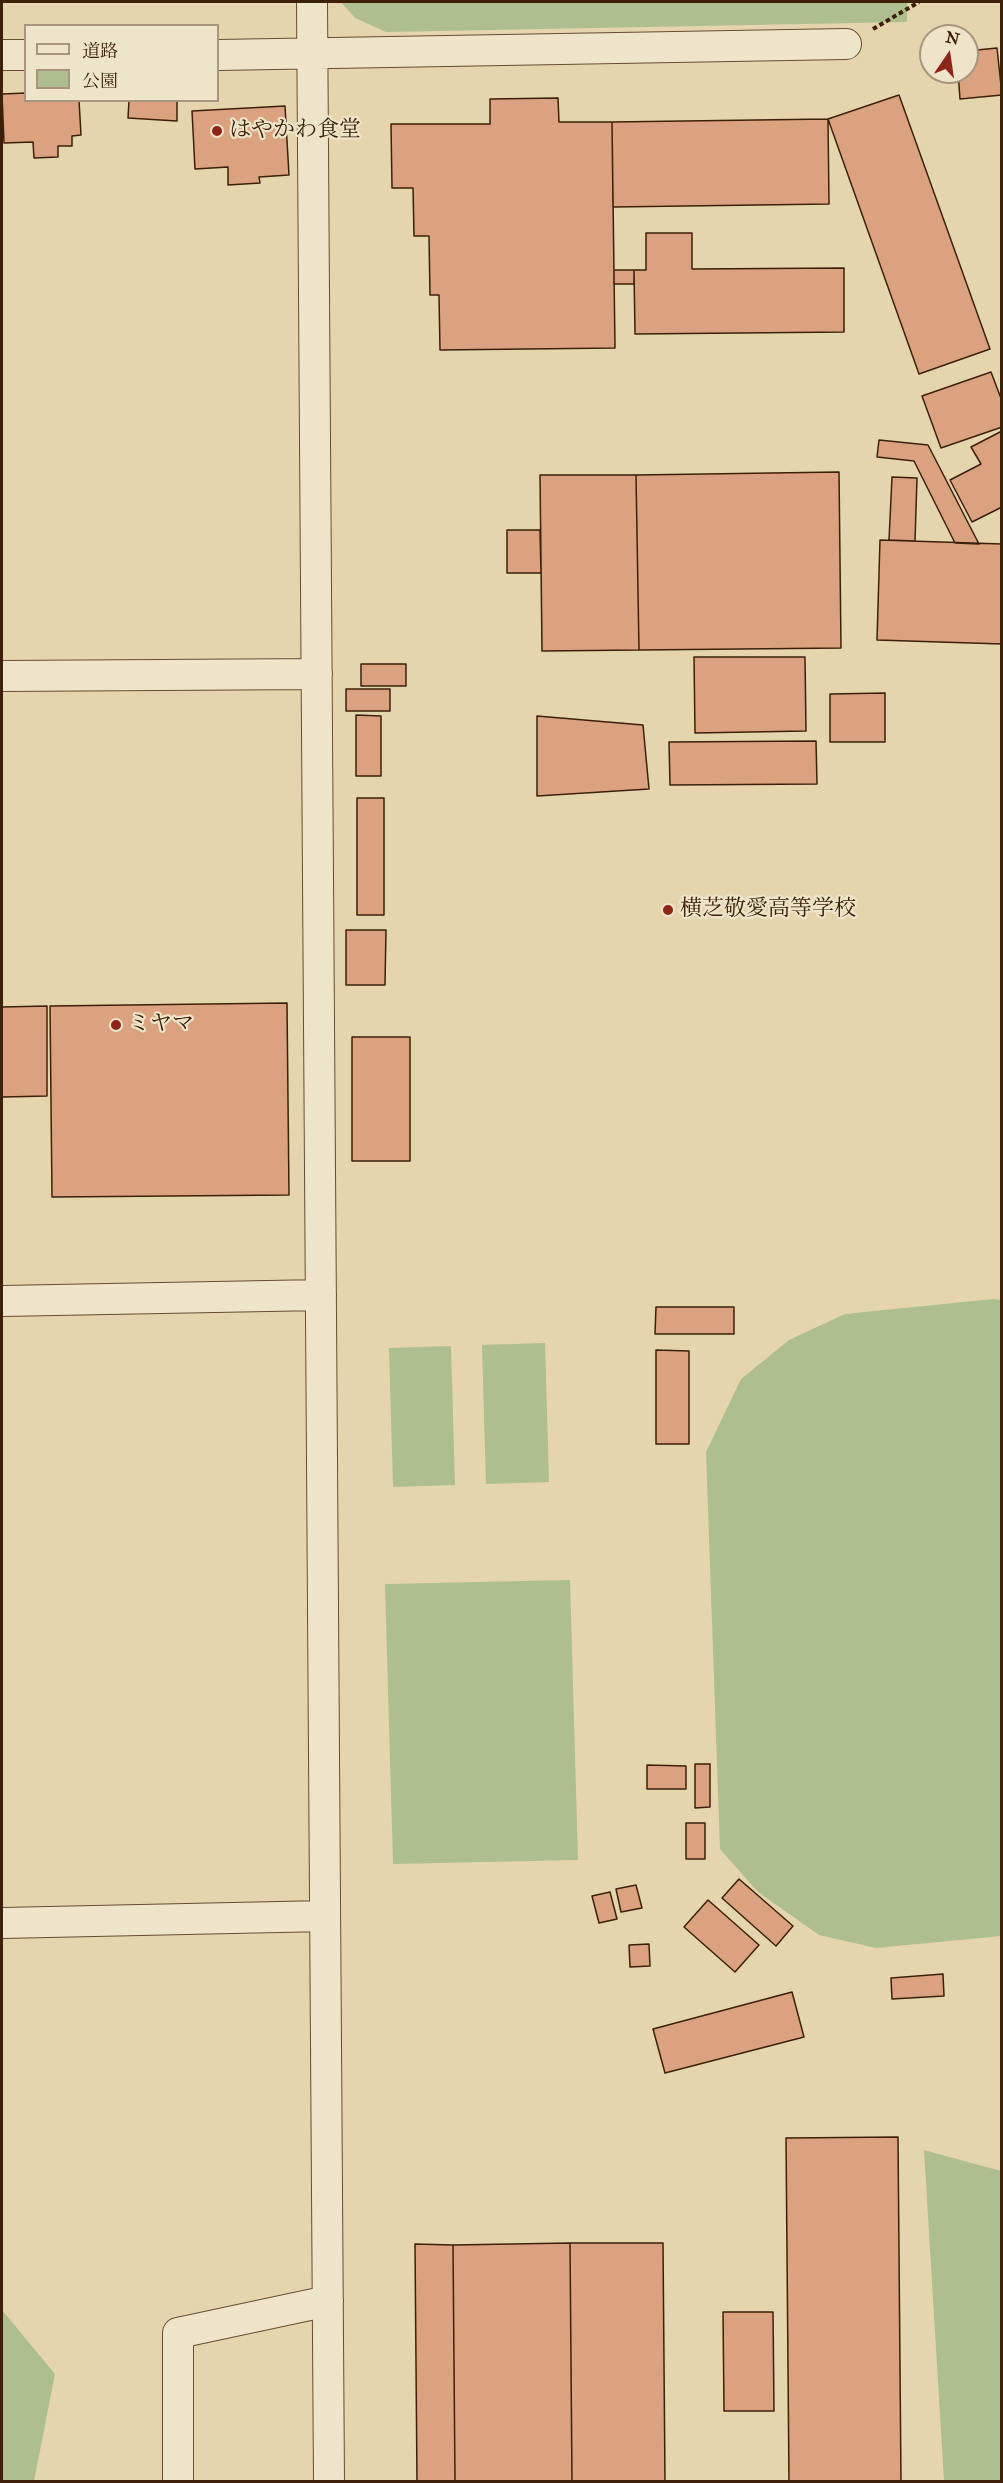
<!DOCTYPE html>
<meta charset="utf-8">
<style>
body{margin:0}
#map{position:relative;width:1003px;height:2483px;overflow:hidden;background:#e5d5ad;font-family:"IM FELL Great Primer","Noto Serif JP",serif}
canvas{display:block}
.frame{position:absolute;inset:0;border:3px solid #3d2009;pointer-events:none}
.legend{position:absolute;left:24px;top:24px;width:195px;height:78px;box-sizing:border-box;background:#eee4ca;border:2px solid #a7967d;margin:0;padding:8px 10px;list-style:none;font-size:18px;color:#3d2009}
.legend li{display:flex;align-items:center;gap:12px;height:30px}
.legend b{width:30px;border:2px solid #a7967d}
.north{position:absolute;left:919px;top:24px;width:60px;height:60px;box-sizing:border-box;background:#eee4ca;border:2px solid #a7967d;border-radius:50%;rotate:13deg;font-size:16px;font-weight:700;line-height:24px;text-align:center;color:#3d2009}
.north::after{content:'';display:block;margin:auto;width:21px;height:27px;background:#8f2418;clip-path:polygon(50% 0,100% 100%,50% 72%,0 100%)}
</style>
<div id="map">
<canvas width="1003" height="2483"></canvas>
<div class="frame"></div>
<ul class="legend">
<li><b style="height:8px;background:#eee4ca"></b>道路</li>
<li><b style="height:16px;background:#afbe8e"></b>公園</li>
</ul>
<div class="north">N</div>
</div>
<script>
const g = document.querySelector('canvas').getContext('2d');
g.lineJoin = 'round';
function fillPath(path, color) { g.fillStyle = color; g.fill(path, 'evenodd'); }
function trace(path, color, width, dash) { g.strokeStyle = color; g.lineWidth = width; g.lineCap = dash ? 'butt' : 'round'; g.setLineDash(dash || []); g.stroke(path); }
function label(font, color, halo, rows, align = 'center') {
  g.font = font + ' "IM FELL Great Primer","Noto Serif JP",serif'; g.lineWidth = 4.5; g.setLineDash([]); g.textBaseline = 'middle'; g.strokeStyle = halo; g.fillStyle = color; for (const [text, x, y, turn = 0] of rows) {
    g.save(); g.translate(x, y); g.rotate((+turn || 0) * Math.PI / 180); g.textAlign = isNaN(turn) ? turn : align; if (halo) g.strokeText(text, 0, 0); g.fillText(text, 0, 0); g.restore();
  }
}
fillPath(new Path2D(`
 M 341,2 L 907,2 L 907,22 L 386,32 L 355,18 Z
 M 993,1299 L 1002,1300 L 1001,1936 L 876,1948 L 819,1935 L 758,1892 L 720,1849 L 706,1452 L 741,1379 L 789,1340 L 845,1314 Z
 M 545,1343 L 549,1482 L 486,1484 L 482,1345 Z
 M 451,1346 L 455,1485 L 393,1487 L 389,1348 Z
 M 570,1580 L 578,1860 L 393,1864 L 385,1584 Z
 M 924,2150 L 1001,2171 L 1001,2481 L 944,2481 Z
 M 2,2310 L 55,2374 L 34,2481 L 2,2481 Z`), '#afbe8e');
const building = new Path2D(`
 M 997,48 L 1002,95 L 960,99 L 958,72 L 967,72 L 967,51 Z
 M 26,93 L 26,100 L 79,100 L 81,135 L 72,136 L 72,146 L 58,146 L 58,157 L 34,158 L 33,142 L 4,143 L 2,94 Z
 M 899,95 L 990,349 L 919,374 L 828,119 Z
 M 558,98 L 559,122 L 612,122 L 615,348 L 440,350 L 439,295 L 430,295 L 429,236 L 414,236 L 413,188 L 392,188 L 391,124 L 490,124 L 490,99 Z
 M 129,100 L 177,100 L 177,121 L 128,118 Z
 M 285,106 L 289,175 L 259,177 L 260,183 L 228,185 L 228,167 L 195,169 L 192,111 Z
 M 828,119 L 829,204 L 613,207 L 612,122 Z
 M 646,233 L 692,233 L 692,269 L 844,268 L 844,332 L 635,334 L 634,270 L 646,270 Z
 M 614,270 L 634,270 L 634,284 L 614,284 Z
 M 991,372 L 1002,401 L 1002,427 L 941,448 L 922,396 Z
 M 1002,431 L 1002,507 L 972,522 L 950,480 L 981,464 L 971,447 Z
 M 879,440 L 928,445 L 979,544 L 955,543 L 914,461 L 877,457 Z
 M 839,472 L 841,648 L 639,650 L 636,475 Z
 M 540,475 L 636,475 L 639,650 L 542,651 Z
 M 892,477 L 917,478 L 915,541 L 889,540 Z
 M 507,530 L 540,530 L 541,573 L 507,573 Z
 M 880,540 L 1002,544 L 1002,644 L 877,640 Z
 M 694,657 L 805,657 L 806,731 L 695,733 Z
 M 361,664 L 406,664 L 406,686 L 361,686 Z
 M 346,689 L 390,689 L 390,711 L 346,711 Z
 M 885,693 L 885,742 L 830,742 L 830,694 Z
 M 356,715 L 381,716 L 381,776 L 356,776 Z
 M 537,716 L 643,725 L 649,789 L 537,796 Z
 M 816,741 L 817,784 L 670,785 L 669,742 Z
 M 357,798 L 384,798 L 384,915 L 357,915 Z
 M 346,930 L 386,930 L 385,985 L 346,985 Z
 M 287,1003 L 289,1195 L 52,1197 L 50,1006 Z
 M 47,1006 L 47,1096 L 2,1097 L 2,1007 Z
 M 352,1037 L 410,1037 L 410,1161 L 352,1161 Z
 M 656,1307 L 734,1307 L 734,1334 L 655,1334 Z
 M 656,1350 L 689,1351 L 689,1444 L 656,1444 Z
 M 695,1764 L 710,1764 L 710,1807 L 695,1808 Z
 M 647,1765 L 686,1766 L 686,1789 L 647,1789 Z
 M 686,1823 L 705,1823 L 705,1859 L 686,1859 Z
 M 739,1879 L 793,1926 L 776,1946 L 722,1898 Z
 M 636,1885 L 642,1908 L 621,1912 L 616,1889 Z
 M 610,1892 L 617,1919 L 599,1923 L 592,1896 Z
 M 708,1900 L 759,1945 L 735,1972 L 684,1927 Z
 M 649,1944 L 650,1966 L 630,1967 L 629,1945 Z
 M 943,1974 L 944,1996 L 892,1999 L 891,1978 Z
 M 792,1992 L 804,2037 L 665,2073 L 653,2029 Z
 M 898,2137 L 901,2482 L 789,2482 L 786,2138 Z
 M 570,2243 L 663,2243 L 665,2482 L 572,2482 Z
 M 570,2243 L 572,2482 L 455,2482 L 453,2245 Z
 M 415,2244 L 453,2245 L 455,2482 L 417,2482 Z
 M 723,2312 L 773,2312 L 774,2411 L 724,2411 Z`);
fillPath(building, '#dba27f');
trace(building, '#3d2009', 1.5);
const street = new Path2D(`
 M 312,2 L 329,2482
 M 2,55 L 26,55
 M 218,55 L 846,44
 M 2,676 L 317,674
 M 2,1301 L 321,1295
 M 2,1923 L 325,1916
 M 178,2482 L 178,2333 L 328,2301`);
trace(street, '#674d32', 32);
trace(new Path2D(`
 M 873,29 L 919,2`), '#3d2009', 4, [4.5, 3]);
trace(street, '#eee4ca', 30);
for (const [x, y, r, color] of [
 [217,131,6,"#8f2418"],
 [668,910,6,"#8f2418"],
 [116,1025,6,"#8f2418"]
]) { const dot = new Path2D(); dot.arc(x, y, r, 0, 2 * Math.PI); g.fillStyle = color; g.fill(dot); trace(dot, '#eee4ca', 2); }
label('22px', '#3d2009', '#eee4ca', [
 ["はやかわ食堂",229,131],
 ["横芝敬愛高等学校",680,910],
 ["ミヤマ",128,1025]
], 'left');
</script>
